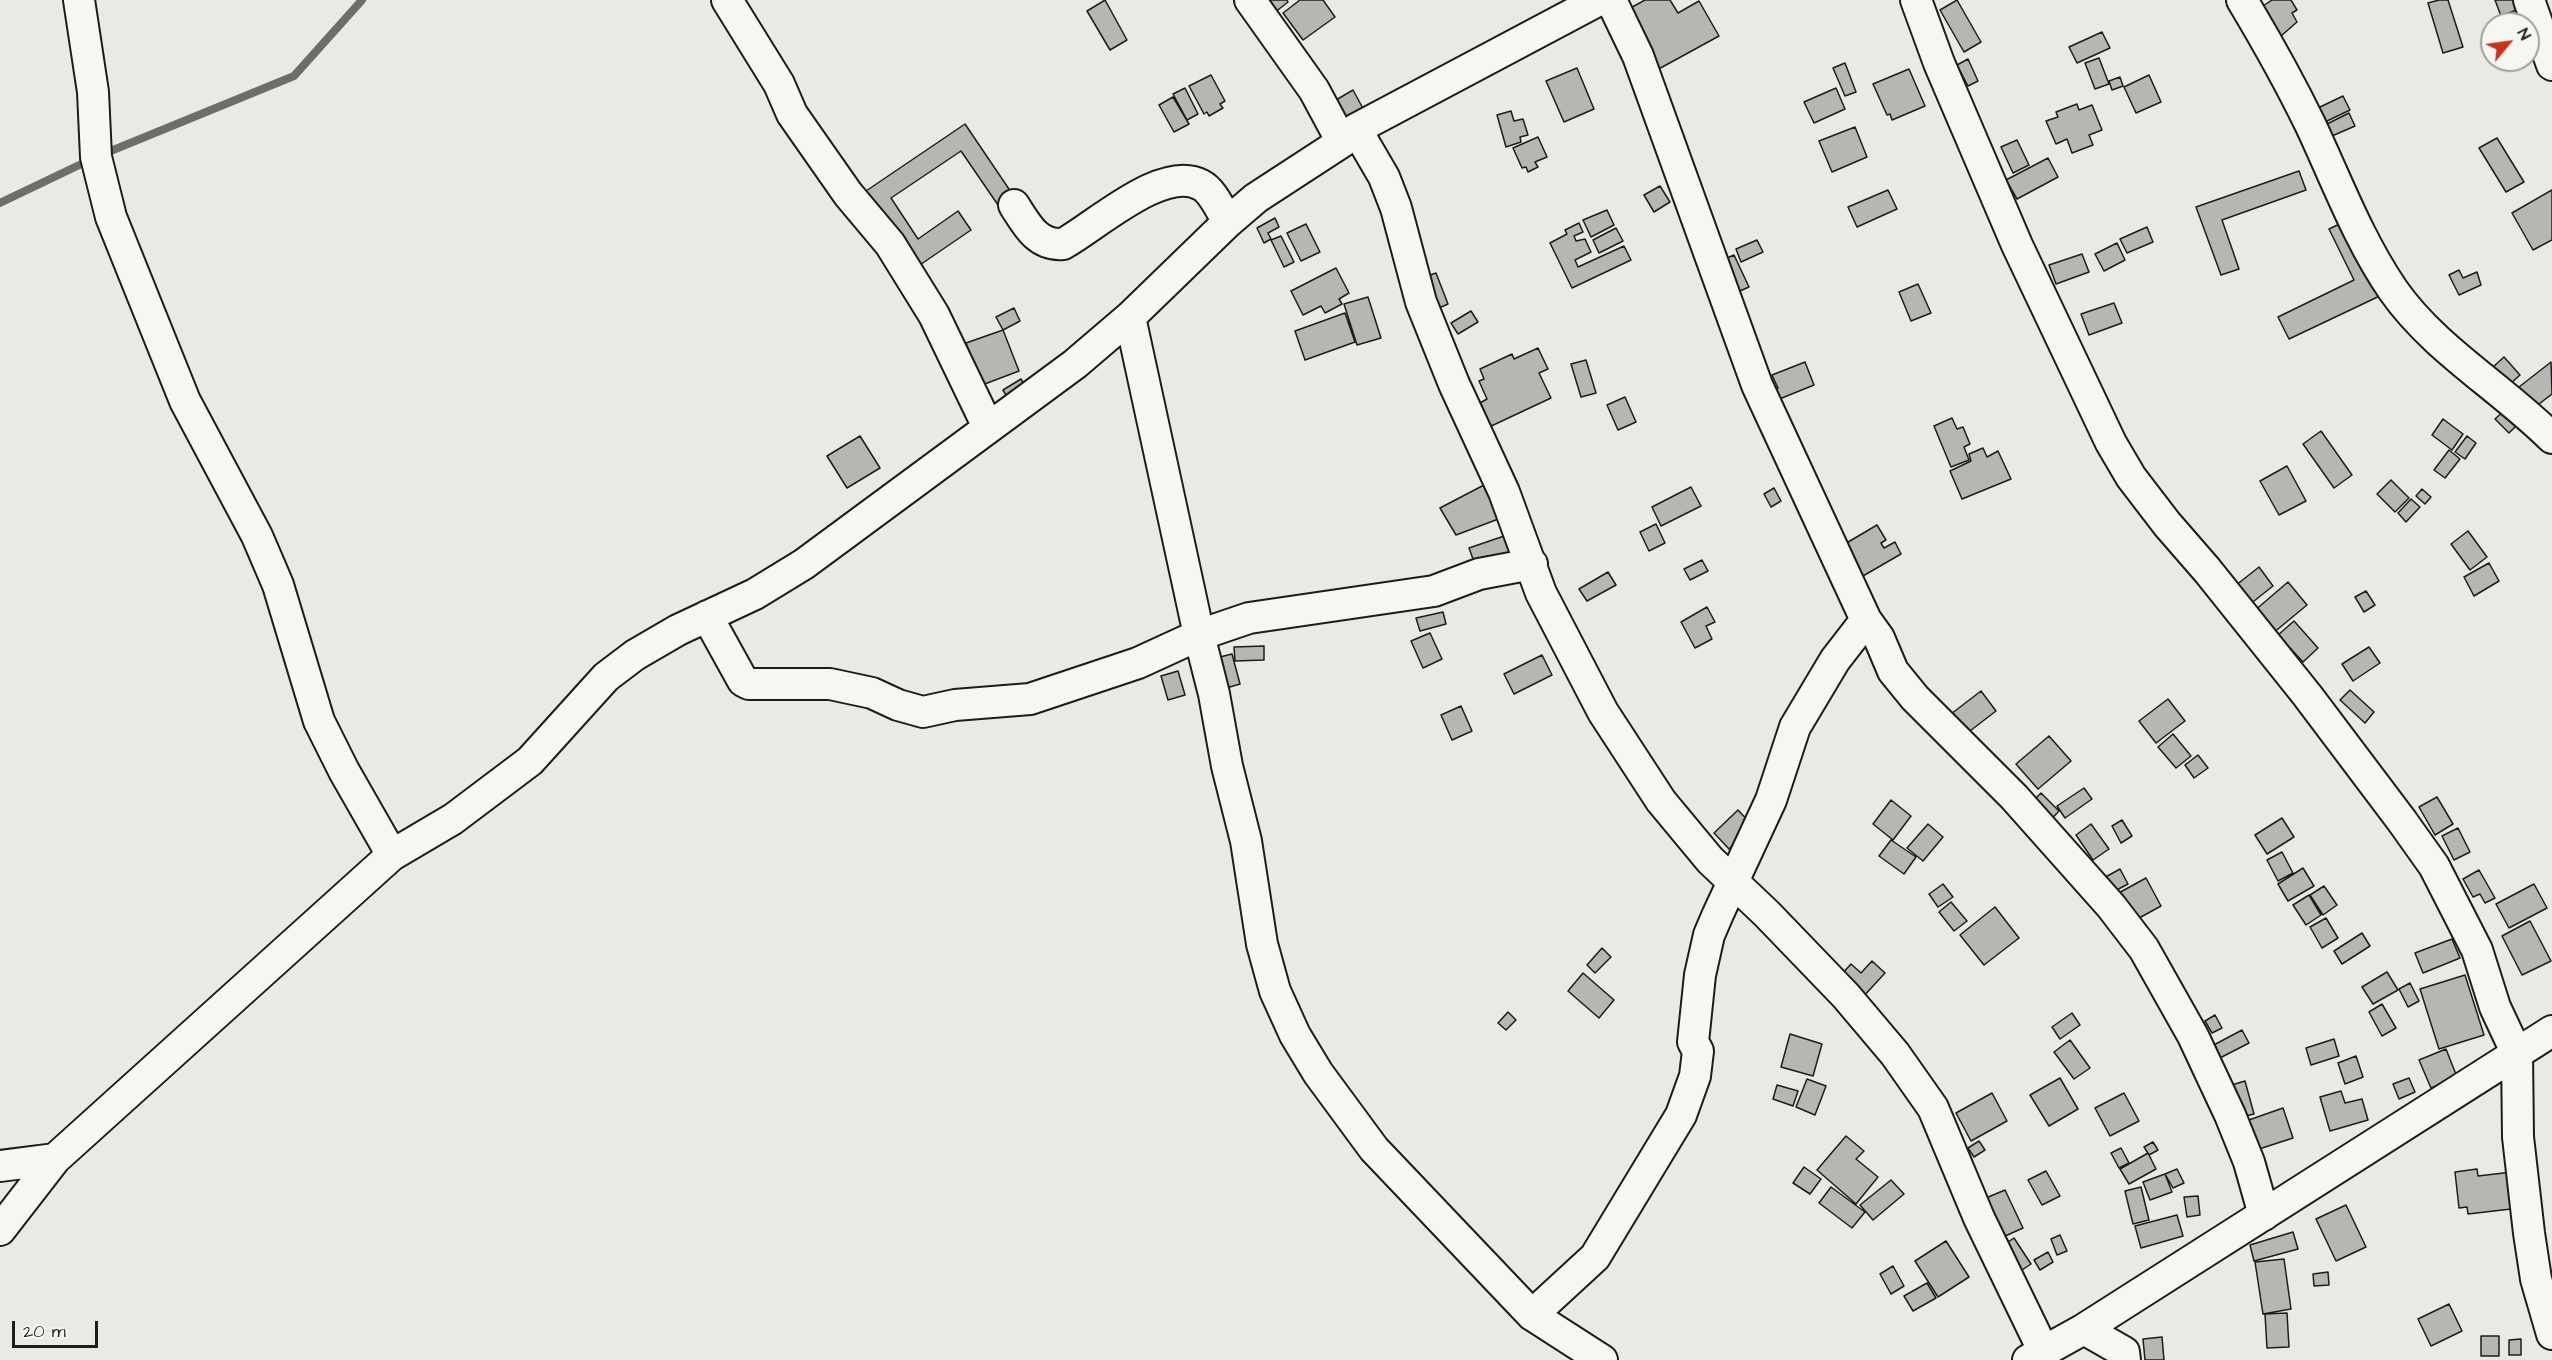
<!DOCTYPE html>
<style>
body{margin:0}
#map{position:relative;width:2552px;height:1360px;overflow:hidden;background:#e9e9e5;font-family:"Architects Daughter",sans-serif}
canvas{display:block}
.north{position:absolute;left:2480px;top:12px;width:60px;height:60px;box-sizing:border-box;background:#f6f6f2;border:2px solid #9f9f9c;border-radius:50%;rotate:61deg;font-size:16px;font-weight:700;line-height:24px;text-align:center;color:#1c1c1c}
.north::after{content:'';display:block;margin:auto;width:21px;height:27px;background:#c8321e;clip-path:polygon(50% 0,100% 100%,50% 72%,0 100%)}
.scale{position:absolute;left:12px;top:1321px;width:86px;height:27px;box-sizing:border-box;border:3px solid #1c1c1c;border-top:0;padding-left:8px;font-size:18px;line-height:21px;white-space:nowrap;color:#1c1c1c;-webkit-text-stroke:4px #f6f6f2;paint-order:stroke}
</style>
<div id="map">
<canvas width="2552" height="1360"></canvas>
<div class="north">N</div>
<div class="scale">20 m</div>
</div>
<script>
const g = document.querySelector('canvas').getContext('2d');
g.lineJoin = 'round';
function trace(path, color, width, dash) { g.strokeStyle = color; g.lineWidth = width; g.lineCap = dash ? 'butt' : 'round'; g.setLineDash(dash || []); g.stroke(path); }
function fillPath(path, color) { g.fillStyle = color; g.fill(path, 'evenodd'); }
trace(new Path2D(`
 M 0,203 L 96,157 L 294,76 L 362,0`), '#6d6d6c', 8);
const building = new Path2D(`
 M 1105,0 L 1127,40 L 1110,50 L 1087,11 Z
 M 1264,0 L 1287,0 L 1288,2 L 1274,13 Z
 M 1300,0 L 1323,0 L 1335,17 L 1303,40 L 1283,13 Z
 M 1645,0 L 1670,0 L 1678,13 L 1699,1 L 1719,36 L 1655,71 L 1623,12 Z
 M 1957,0 L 1981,42 L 1964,52 L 1940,10 Z
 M 2272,0 L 2291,0 L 2297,10 L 2292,13 L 2297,22 L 2281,36 L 2263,6 Z
 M 2439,0 L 2448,0 L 2463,47 L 2443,53 L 2428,3 Z
 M 2495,0 L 2525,0 L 2527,6 L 2501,16 Z
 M 2102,32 L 2110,48 L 2077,63 L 2069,47 Z
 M 2099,58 L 2109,84 L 2095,89 L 2085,63 Z
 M 1968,59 L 1978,81 L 1968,86 L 1957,65 Z
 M 1845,63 L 1856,92 L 1845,96 L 1833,68 Z
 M 1577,68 L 1594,109 L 1564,122 L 1546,81 Z
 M 1909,69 L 1925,106 L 1892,120 L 1890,114 L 1887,115 L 1873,84 Z
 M 1211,75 L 1225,101 L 1220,104 L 1223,108 L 1209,116 L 1207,112 L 1204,114 L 1189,86 Z
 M 2149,75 L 2161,102 L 2136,113 L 2124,87 Z
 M 2120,77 L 2123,86 L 2112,90 L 2109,81 Z
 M 1185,88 L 1198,114 L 1187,120 L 1173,94 Z
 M 1836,88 L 1845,109 L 1814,123 L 1804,102 Z
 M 1353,90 L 1366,114 L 1349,124 L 1336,100 Z
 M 2343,96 L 2350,110 L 2325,122 L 2318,108 Z
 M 1173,97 L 1189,124 L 1174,132 L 1159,105 Z
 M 2077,104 L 2079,110 L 2092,105 L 2102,130 L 2089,135 L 2093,145 L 2072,153 L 2067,139 L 2056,144 L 2046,121 L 2058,117 L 2056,112 Z
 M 1511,111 L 1514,121 L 1523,119 L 1528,135 L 1520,137 L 1521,142 L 1506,147 L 1497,115 Z
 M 2349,113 L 2355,126 L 2332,136 L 2327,124 Z
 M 965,124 L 1013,195 L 998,205 L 961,151 L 891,198 L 918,239 L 958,211 L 971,230 L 914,269 L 863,193 Z
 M 1855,127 L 1867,157 L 1832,172 L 1819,141 Z
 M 1538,137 L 1547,157 L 1535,162 L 1538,167 L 1528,172 L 1526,167 L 1522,168 L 1513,148 Z
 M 2497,138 L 2524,182 L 2506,192 L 2479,148 Z
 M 2017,140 L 2029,165 L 2013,173 L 2001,147 Z
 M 2048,158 L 2058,177 L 2017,199 L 2006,180 Z
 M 2299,171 L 2306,190 L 2222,220 L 2239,269 L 2221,275 L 2196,207 Z
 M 1660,186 L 1670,202 L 1654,212 L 1644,195 Z
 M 1888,190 L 1897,209 L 1857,227 L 1848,207 Z
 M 2552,190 L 2552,240 L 2533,250 L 2512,213 Z
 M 1607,210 L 1614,225 L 1591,237 L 1583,220 Z
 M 1275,218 L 1279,227 L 1268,233 L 1271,239 L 1264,243 L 1257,228 Z
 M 2350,219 L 2386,293 L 2289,339 L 2278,317 L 2354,280 L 2329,229 Z
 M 1579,223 L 1583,232 L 1574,236 L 1576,241 L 1585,239 L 1591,252 L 1575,260 L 1578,267 L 1624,246 L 1631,260 L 1572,288 L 1550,243 L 1567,234 L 1565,230 Z
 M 1306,224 L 1320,252 L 1301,261 L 1287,233 Z
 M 2147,227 L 2153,242 L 2127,253 L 2120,239 Z
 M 1616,228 L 1623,241 L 1599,253 L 1593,240 Z
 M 1281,236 L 1294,262 L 1284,267 L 1271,240 Z
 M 1757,240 L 1763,252 L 1741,262 L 1736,249 Z
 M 2117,243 L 2125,260 L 2104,271 L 2095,254 Z
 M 2082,254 L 2089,272 L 2056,284 L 2049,265 Z
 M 1734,255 L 1749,287 L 1726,297 L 1711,265 Z
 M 1336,268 L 1349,293 L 1339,299 L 1342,304 L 1325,313 L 1321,306 L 1303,315 L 1291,291 Z
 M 2459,270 L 2463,278 L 2477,272 L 2481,285 L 2459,295 L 2449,275 Z
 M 1436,273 L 1448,304 L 1432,311 L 1419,279 Z
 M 1918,284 L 1931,313 L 1911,321 L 1899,292 Z
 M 1368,297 L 1381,338 L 1357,345 L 1344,304 Z
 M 2114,303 L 2122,323 L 2089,335 L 2081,314 Z
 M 1014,308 L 1020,321 L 1003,330 L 996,317 Z
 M 1471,311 L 1478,322 L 1458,334 L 1451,323 Z
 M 1345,313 L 1355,342 L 1305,360 L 1295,331 Z
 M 1003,330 L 1019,371 L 982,385 L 966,343 Z
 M 1538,348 L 1548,369 L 1539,373 L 1551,398 L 1487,428 L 1480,413 L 1484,411 L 1480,403 L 1487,399 L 1479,381 L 1484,379 L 1480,369 L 1512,354 L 1514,359 Z
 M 2504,357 L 2520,375 L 2509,385 L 2493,367 Z
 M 1586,360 L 1596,393 L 1581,397 L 1571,364 Z
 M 1805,362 L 1814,385 L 1777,400 L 1773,390 L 1778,388 L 1772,375 Z
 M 2551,362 L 2552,394 L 2535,407 L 2519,387 Z
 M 1021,379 L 1028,391 L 1010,402 L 1003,390 Z
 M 1625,397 L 1636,422 L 1618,430 L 1607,405 Z
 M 2507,408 L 2521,421 L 2509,433 L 2495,419 Z
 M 1952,418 L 1957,429 L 1963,427 L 1970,444 L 1964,447 L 1969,460 L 1951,467 L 1934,426 Z
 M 2443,419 L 2463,434 L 2452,450 L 2432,435 Z
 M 2321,431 L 2352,475 L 2334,488 L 2303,444 Z
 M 860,436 L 880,468 L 847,488 L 827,456 Z
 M 2467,436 L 2476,443 L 2465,459 L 2455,452 Z
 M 1983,448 L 1987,457 L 1998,451 L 2011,479 L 1962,499 L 1950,471 L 1971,461 L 1969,454 Z
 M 2449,450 L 2460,459 L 2445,478 L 2434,470 Z
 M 2287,466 L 2306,501 L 2279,515 L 2260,481 Z
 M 2391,480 L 2409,498 L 2395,512 L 2377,494 Z
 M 1484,485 L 1501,518 L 1456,535 L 1440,508 Z
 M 1691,487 L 1701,506 L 1661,526 L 1652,507 Z
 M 1774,488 L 1781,501 L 1771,507 L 1764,494 Z
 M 2422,489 L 2431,497 L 2425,504 L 2416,496 Z
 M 2411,499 L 2420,507 L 2406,522 L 2398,513 Z
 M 1656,524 L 1665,543 L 1649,551 L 1640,532 Z
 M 1877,525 L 1886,540 L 1881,543 L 1884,548 L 1895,542 L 1901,554 L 1856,580 L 1838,548 Z
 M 2468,531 L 2487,557 L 2470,570 L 2451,544 Z
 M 1510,534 L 1517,555 L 1477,570 L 1469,548 Z
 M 1702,560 L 1708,571 L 1690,580 L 1684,569 Z
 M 2489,563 L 2499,581 L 2474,596 L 2464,577 Z
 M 2259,567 L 2273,586 L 2249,605 L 2235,586 Z
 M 1608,572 L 1616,585 L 1587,601 L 1579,589 Z
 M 2288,582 L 2307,605 L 2272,634 L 2253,612 Z
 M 2366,591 L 2375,605 L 2364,612 L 2355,597 Z
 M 1707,607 L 1715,622 L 1706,626 L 1712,639 L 1695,648 L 1681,622 Z
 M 1443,612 L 1446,624 L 1420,631 L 1416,618 Z
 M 2294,621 L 2318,648 L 2303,662 L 2278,635 Z
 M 1430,633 L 1442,659 L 1423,668 L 1411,641 Z
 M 1264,646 L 1264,660 L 1235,661 L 1234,647 Z
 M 2369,647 L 2380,663 L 2353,681 L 2342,664 Z
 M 1232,654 L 1240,684 L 1216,691 L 1208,660 Z
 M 1542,655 L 1552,675 L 1514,694 L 1504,674 Z
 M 1178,671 L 1185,695 L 1168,700 L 1161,676 Z
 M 2350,690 L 2374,712 L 2365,723 L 2340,700 Z
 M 1981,691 L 1996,711 L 1966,734 L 1951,714 Z
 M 2168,699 L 2185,721 L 2156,743 L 2139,721 Z
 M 1461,706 L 1472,731 L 1452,740 L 1441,715 Z
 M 2173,734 L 2191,756 L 2176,768 L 2158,747 Z
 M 2049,736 L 2071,761 L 2038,789 L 2016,764 Z
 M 2198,755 L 2208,768 L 2194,778 L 2185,765 Z
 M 2084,788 L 2092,799 L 2065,818 L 2057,806 Z
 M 2041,793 L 2059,811 L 2046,825 L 2027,807 Z
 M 2437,797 L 2453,824 L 2435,835 L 2419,807 Z
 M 1891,800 L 1911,816 L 1893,840 L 1873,824 Z
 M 1738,810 L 1753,826 L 1729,849 L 1714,833 Z
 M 2282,818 L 2294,837 L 2267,854 L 2255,835 Z
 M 2122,820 L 2132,836 L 2121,843 L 2112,826 Z
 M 1928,824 L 1943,837 L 1923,861 L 1907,848 Z
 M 2091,824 L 2109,849 L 2093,860 L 2076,835 Z
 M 2458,828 L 2470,852 L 2454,860 L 2442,836 Z
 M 1891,840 L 1916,857 L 1904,874 L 1879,856 Z
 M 2282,852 L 2293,873 L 2278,881 L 2267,860 Z
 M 2303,868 L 2314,886 L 2288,901 L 2278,884 Z
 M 2120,869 L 2128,884 L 2111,893 L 2102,879 Z
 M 2479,870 L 2495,898 L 2485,903 L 2480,894 L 2473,897 L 2463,879 Z
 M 2146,878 L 2161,906 L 2130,923 L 2115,895 Z
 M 1943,884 L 1953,897 L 1938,907 L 1929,894 Z
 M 2534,884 L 2547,908 L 2509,928 L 2496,904 Z
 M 2324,886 L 2337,905 L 2323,915 L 2310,895 Z
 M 2309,895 L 2321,915 L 2306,925 L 2293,905 Z
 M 1951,902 L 1967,921 L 1954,931 L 1939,912 Z
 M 1995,907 L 2019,938 L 1984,965 L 1960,935 Z
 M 2326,918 L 2338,938 L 2322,948 L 2310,927 Z
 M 2530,921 L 2551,961 L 2522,975 L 2502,936 Z
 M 2362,933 L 2370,946 L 2342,964 L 2334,951 Z
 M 2452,939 L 2460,958 L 2423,973 L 2415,953 Z
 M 1602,948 L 1611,957 L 1595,973 L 1587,965 Z
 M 1872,961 L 1885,973 L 1862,998 L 1839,977 L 1851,964 L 1861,973 Z
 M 2387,972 L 2398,990 L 2373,1004 L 2362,987 Z
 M 1583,973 L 1614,1000 L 1599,1018 L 1568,991 Z
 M 2465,975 L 2484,1035 L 2439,1049 L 2420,989 Z
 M 2410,983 L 2419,1001 L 2408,1007 L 2399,989 Z
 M 2382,1004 L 2396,1028 L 2382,1036 L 2369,1012 Z
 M 1508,1012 L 1516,1020 L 1506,1030 L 1498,1023 Z
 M 2072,1013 L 2080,1025 L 2060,1039 L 2052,1027 Z
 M 2215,1015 L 2222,1028 L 2212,1033 L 2205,1021 Z
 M 2242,1030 L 2249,1043 L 2216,1060 L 2210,1047 Z
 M 1790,1034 L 1822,1044 L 1813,1076 L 1781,1067 Z
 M 2334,1039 L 2339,1056 L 2311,1065 L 2306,1048 Z
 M 2070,1040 L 2090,1068 L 2074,1079 L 2054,1052 Z
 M 2446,1049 L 2457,1077 L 2431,1088 L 2419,1060 Z
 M 2356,1056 L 2363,1077 L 2345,1084 L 2338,1063 Z
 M 2060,1078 L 2078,1109 L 2049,1126 L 2030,1095 Z
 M 2409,1078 L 2415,1092 L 2399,1099 L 2393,1084 Z
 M 1807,1079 L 1826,1086 L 1815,1115 L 1796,1107 Z
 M 2245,1081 L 2254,1114 L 2234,1119 L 2225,1087 Z
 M 1777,1085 L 1798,1091 L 1793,1106 L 1773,1099 Z
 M 2341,1091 L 2345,1103 L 2362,1099 L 2368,1120 L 2330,1131 L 2320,1097 Z
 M 1992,1093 L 2007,1121 L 1971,1141 L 1956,1113 Z
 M 2124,1093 L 2139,1121 L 2110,1136 L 2095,1108 Z
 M 2283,1108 L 2293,1138 L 2256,1150 L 2246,1121 Z
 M 1846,1136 L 1864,1151 L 1856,1159 L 1878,1177 L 1856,1204 L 1817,1170 Z
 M 1979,1141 L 1985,1150 L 1974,1157 L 1968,1148 Z
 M 2153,1142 L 2158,1150 L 2149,1155 L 2144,1147 Z
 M 2121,1148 L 2129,1163 L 2119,1168 L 2111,1153 Z
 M 2148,1153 L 2156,1169 L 2129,1184 L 2120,1169 Z
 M 1804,1167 L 1821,1179 L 1810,1194 L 1793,1183 Z
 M 2177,1169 L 2184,1183 L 2173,1188 L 2165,1174 Z
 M 2477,1169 L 2478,1176 L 2512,1172 L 2511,1209 L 2468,1214 L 2467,1207 L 2459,1208 L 2455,1172 Z
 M 2046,1171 L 2060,1196 L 2042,1205 L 2028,1180 Z
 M 2165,1174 L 2172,1192 L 2150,1200 L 2143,1182 Z
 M 1891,1180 L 1904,1194 L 1873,1220 L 1860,1205 Z
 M 1831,1187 L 1865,1212 L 1852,1228 L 1819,1203 Z
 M 2141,1187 L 2149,1220 L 2133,1224 L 2125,1191 Z
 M 2005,1190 L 2023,1228 L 2003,1237 L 1986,1198 Z
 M 2198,1196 L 2200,1215 L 2187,1217 L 2184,1197 Z
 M 2346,1205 L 2366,1247 L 2336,1261 L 2316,1219 Z
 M 2177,1215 L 2183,1236 L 2141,1248 L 2135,1226 Z
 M 2293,1232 L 2298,1249 L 2254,1261 L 2250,1245 Z
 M 2060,1235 L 2067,1251 L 2057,1255 L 2051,1239 Z
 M 2014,1238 L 2031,1264 L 2016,1274 L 1999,1248 Z
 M 1946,1241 L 1969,1277 L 1938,1297 L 1915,1261 Z
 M 2048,1252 L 2053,1262 L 2040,1270 L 2034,1260 Z
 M 2284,1259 L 2291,1309 L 2263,1314 L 2255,1262 Z
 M 1893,1266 L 1904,1286 L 1891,1294 L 1880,1274 Z
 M 2328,1272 L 2329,1285 L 2314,1286 L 2313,1274 Z
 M 1927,1283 L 1936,1298 L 1913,1311 L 1904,1296 Z
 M 2449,1304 L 2462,1331 L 2431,1346 L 2418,1319 Z
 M 2287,1313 L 2289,1347 L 2267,1348 L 2265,1314 Z
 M 2481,1336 L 2499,1336 L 2499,1356 L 2481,1356 Z
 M 2162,1337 L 2164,1360 L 2145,1360 L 2143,1339 Z
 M 2521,1339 L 2521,1355 L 2509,1355 L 2509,1340 Z`);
fillPath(building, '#b6b6b3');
trace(building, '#1c1c1c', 1.5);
const street = new Path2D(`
 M 79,0 L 93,92 L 96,157 L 111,217 L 185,401 L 257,536 L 278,585 L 319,721 L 344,771 L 392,855
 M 727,0 L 779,84 L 792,114 L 848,194 L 890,244 L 934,315 L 988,427
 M 1250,0 L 1314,90 L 1342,142
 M 1611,0 L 1638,56 L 1757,385 L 1866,620 L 1879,638 L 1893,671 L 1915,698 L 2014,797 L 2111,906 L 2144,949 L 2193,1036 L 2230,1115 L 2249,1162 L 2264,1215
 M 1916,0 L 1939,63 L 2017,245 L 2111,443 L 2131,477 L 2167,524 L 2207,570 L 2307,695 L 2402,821 L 2434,866 L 2477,950 L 2495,1007 L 2517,1054 L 2518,1137 L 2529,1233 L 2536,1279 L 2552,1334
 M 2242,0 C 2266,40 2289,81 2310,124 C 2336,179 2358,239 2393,290 C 2434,349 2501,387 2552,438
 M 2529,0 L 2552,65
 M 1356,129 L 1384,177 L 1396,208 L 1421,302 L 1454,384 L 1504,492 L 1541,593 L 1603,712 L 1661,801 L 1710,860 L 1767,914 L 1846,996 L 1895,1054 L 1933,1108 L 1979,1218 L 2043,1350
 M 1014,205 C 1027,225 1037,246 1063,244 C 1096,226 1163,164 1201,185 C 1213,191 1221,211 1228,222
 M 1130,317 L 1199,635 L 1214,694 L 1227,766 L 1246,841 L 1262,944 L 1275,991 L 1295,1035 L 1318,1073 L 1374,1149 L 1532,1315 L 1602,1360
 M 707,616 L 743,681 L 749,684 L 830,684 L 872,693 L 898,705 L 923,712 L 955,705 L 1030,699 L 1138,663 L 1199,635 L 1249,618 L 1434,591 L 1479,574 L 1532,564
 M 0,1166 L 55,1159
 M 0,1230 L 55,1159 L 392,855 L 453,819 L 530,761 L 606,677 L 635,655 L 678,630 L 755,594 L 804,564 L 1075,364 L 1130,317 L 1228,222 L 1256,198 L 1342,142 L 1356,129 L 1599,0
 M 1532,1315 L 1595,1257 L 1681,1115 L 1695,1076 L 1698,1051 L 1693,1042 L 1700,975 L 1709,935 L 1718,914 L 1771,800 L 1795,727 L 1835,660 L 1866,620
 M 2084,1329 L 2124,1352 L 2125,1360
 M 2028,1360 L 2084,1329 L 2552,1031`);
trace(street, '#1c1c1c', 34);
trace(street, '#f6f6f2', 30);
</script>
